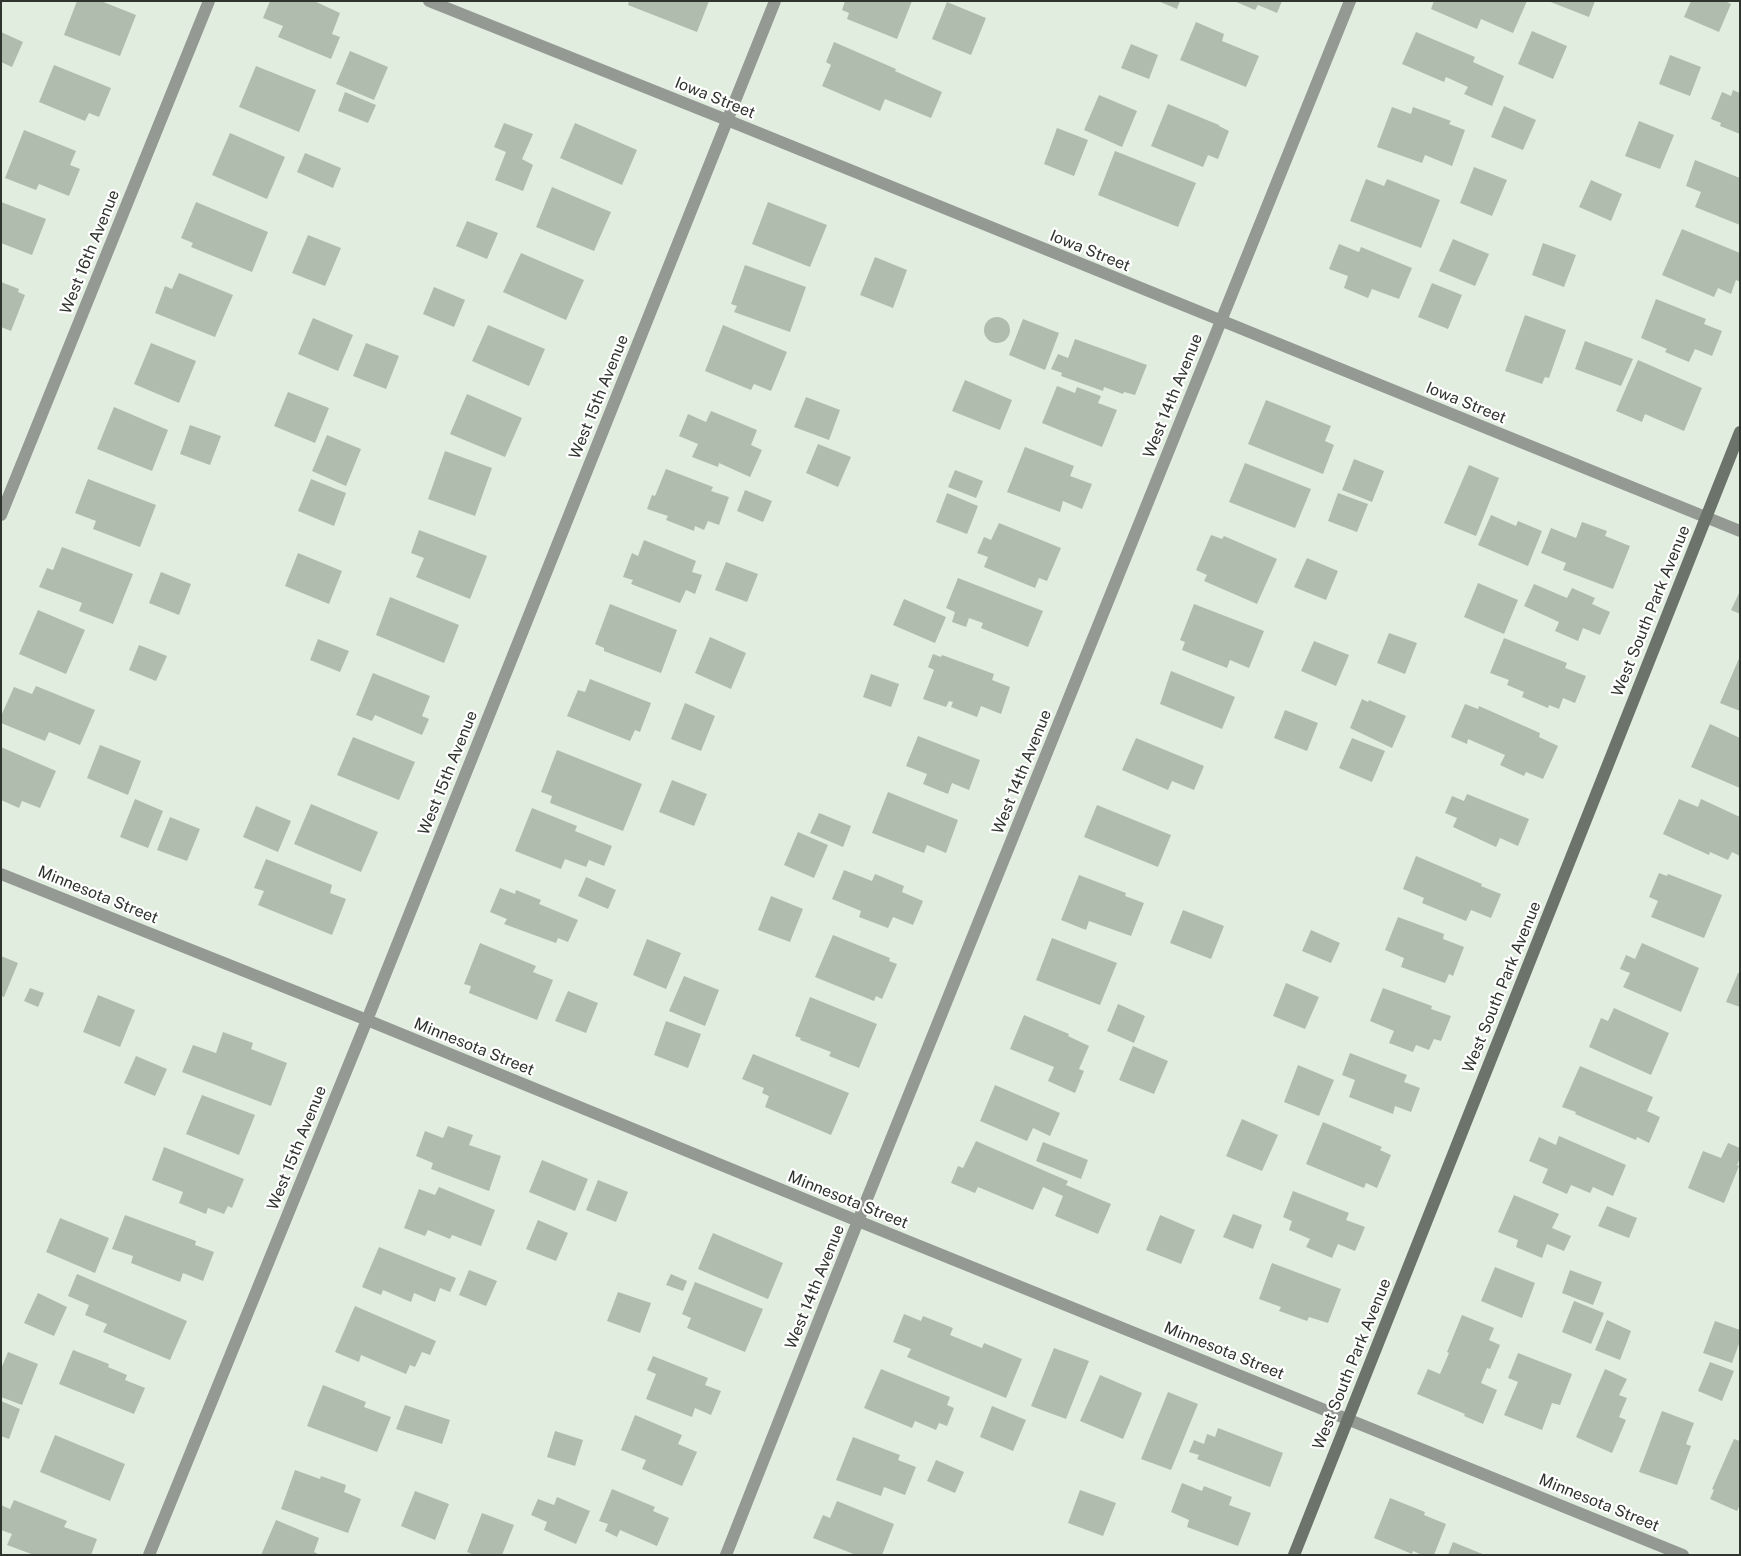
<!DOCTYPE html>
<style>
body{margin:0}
#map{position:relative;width:1741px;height:1556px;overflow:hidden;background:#e1eedf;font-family:"Public Sans",sans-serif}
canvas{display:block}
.frame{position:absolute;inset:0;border:2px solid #2f342e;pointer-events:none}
</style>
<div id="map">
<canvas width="1741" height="1556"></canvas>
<div class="frame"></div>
</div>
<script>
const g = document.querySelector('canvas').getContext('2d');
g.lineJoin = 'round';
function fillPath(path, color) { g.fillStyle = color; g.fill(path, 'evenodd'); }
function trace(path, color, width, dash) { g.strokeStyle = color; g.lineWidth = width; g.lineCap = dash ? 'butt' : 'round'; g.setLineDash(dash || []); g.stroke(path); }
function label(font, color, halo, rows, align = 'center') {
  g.font = font + ' "Public Sans",sans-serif'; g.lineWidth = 4.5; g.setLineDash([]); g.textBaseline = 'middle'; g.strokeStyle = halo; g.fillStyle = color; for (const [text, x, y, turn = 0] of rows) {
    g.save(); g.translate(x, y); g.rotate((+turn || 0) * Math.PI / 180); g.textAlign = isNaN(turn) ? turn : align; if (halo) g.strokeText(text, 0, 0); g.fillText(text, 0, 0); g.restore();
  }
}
fillPath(new Path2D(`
 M 77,1 L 101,1 L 136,15 L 120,56 L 64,35 Z
 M 270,1 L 314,1 L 340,13 L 332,34 L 340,37 L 331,59 L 278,37 L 283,26 L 263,18 Z
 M 629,1 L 709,1 L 697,32 L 628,5 Z
 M 845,1 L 912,1 L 897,39 L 847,19 L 849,13 L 842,10 Z
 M 1158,1 L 1180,1 L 1177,9 Z
 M 1234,1 L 1282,1 L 1277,13 L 1258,5 L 1255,10 Z
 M 1434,1 L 1527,1 L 1513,33 L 1481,19 L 1477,29 L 1431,9 Z
 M 1548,1 L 1595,1 L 1589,17 Z
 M 1691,1 L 1725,1 L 1731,4 L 1719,32 L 1684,17 Z
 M 947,2 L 986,18 L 971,55 L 932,39 Z
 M 1196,22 L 1224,34 L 1222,41 L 1259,56 L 1246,87 L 1180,60 Z
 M 1532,31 L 1567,46 L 1553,79 L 1518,64 Z
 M 1,32 L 23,42 L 12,67 L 1,62 Z
 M 1416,32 L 1475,57 L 1473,62 L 1504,76 L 1492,106 L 1464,94 L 1468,87 L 1446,77 L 1444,82 L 1402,64 Z
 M 834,42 L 896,69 L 895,71 L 942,92 L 931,118 L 885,99 L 880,111 L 822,86 L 831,65 L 826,62 Z
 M 1131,44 L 1158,55 L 1149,79 L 1121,68 Z
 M 350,51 L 388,67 L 374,100 L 336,84 Z
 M 1670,55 L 1701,67 L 1690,96 L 1659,84 Z
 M 54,65 L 111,88 L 99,117 L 89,113 L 85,121 L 39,102 Z
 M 256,66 L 316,90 L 299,132 L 239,107 Z
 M 1733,90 L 1740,93 L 1740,134 L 1720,126 L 1721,123 L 1711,119 L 1722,92 L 1731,96 Z
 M 345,92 L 376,105 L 368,123 L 338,111 Z
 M 1099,95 L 1137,111 L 1122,147 L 1084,130 Z
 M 1168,104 L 1219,125 L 1219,126 L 1229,131 L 1218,159 L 1208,155 L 1203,167 L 1151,146 Z
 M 1504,106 L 1536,120 L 1523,150 L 1491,137 Z
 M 1392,107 L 1411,114 L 1413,107 L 1451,121 L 1449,124 L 1465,130 L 1452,166 L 1425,155 L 1422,163 L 1377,147 Z
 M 1639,121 L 1674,135 L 1660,169 L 1625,156 Z
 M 504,123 L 533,134 L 522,159 L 533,165 L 523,191 L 495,180 L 506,152 L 494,147 Z
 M 575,123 L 637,150 L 622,185 L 560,158 Z
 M 1057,128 L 1088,140 L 1074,176 L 1044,164 Z
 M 24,130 L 76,151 L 70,165 L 80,169 L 69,196 L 39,184 L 36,190 L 5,178 Z
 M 230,133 L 285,157 L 267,199 L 212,175 Z
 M 1115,151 L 1196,183 L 1178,227 L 1098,195 Z
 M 305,153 L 341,168 L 333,188 L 297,172 Z
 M 1695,160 L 1740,178 L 1740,225 L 1695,207 L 1701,192 L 1686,186 Z
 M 1474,167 L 1507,180 L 1492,216 L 1460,203 Z
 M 1366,179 L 1384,186 L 1387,179 L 1440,200 L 1421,248 L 1350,221 Z
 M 1591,180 L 1622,194 L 1611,221 L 1579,207 Z
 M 552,187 L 611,212 L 594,251 L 536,227 Z
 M 1,202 L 46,219 L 32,255 L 1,243 Z
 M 196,202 L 268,232 L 252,272 L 191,247 L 193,243 L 181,238 Z
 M 768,202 L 827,225 L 810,267 L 752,244 Z
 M 467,221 L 498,233 L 487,259 L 456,246 Z
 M 1682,229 L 1740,253 L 1740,282 L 1736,280 L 1731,294 L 1718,288 L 1714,297 L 1662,275 Z
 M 308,235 L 341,248 L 325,286 L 292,273 Z
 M 1453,239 L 1489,254 L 1475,286 L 1439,271 Z
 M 1543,243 L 1576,255 L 1564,287 L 1532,275 Z
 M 1339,244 L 1359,252 L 1361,247 L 1412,268 L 1399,299 L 1372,289 L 1368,298 L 1344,288 L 1348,276 L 1329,269 Z
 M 521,253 L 584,280 L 566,320 L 503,292 Z
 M 875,257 L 907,270 L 893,308 L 860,295 Z
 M 745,265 L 806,287 L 790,332 L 734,312 L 737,306 L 731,304 Z
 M 179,273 L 233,295 L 215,337 L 155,313 L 165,286 L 172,289 Z
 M 1,282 L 19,289 L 18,292 L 25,295 L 11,331 L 1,327 Z
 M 1432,283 L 1462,295 L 1448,329 L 1418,317 Z
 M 434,287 L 465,300 L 454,327 L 423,314 Z
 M 1656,299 L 1706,319 L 1704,324 L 1722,331 L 1712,356 L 1695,349 L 1689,362 L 1665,352 L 1667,349 L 1641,338 Z
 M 1525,315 L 1566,330 L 1549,378 L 1545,377 L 1542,384 L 1505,371 Z
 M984 330a13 13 0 1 1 26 0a13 13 0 1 1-26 0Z
 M 313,318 L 353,335 L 338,371 L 298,354 Z
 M 1023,319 L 1059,333 L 1045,370 L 1009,355 Z
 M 488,325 L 545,349 L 529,386 L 472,361 Z
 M 723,325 L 787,352 L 771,391 L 754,384 L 751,390 L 705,371 Z
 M 1075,339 L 1147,365 L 1135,395 L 1124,392 L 1123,394 L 1104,387 L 1103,391 L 1061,376 L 1062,373 L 1051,369 L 1058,354 L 1068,358 Z
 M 1585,341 L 1633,359 L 1621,386 L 1575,369 Z
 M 151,343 L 196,361 L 179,403 L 134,384 Z
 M 366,343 L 399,356 L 386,389 L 353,376 Z
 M 1638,360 L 1702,388 L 1684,431 L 1645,414 L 1642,422 L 1616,411 Z
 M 965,380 L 1012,400 L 1000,430 L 952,411 Z
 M 1057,386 L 1075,393 L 1077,387 L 1101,396 L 1098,403 L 1117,410 L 1102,447 L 1042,423 Z
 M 288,392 L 329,408 L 315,443 L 274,426 Z
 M 467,394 L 522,418 L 505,457 L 450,434 Z
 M 806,397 L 840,410 L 829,440 L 794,427 Z
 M 1266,400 L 1331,426 L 1325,441 L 1334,445 L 1323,474 L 1248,444 Z
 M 114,407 L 168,430 L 152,471 L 97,449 Z
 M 711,411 L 757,430 L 751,445 L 762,450 L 750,477 L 719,463 L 718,467 L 692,457 L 698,444 L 679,436 L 688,414 L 706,422 Z
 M 190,425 L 221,436 L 210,465 L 180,454 Z
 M 327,435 L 361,449 L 346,486 L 312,471 Z
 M 818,444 L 851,457 L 838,487 L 806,473 Z
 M 1025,447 L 1074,466 L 1070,476 L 1092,484 L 1082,509 L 1063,501 L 1060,512 L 1007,492 Z
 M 445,451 L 492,468 L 475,516 L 428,499 Z
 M 1354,459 L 1384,471 L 1372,502 L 1342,490 Z
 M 1245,463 L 1311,489 L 1295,528 L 1229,502 Z
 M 1469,465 L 1499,478 L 1476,536 L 1444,523 Z
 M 666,469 L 713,487 L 711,491 L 729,497 L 719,525 L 708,521 L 704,530 L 695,526 L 694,531 L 666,520 L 668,516 L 647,509 L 652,495 L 655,496 Z
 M 955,470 L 983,481 L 976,498 L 948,487 Z
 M 88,479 L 156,505 L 140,547 L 93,529 L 96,521 L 75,513 Z
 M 311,479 L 346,493 L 334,526 L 298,511 Z
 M 745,490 L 772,501 L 763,522 L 737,511 Z
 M 947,493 L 978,506 L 967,534 L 936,522 Z
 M 1338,493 L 1368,504 L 1357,532 L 1328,521 Z
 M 1491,515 L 1516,526 L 1518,521 L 1542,531 L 1528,566 L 1478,545 Z
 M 1582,522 L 1607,531 L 1605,536 L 1630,546 L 1613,589 L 1563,570 L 1566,563 L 1541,553 L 1551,528 L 1576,538 Z
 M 999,523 L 1061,548 L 1047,581 L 1039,578 L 1035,588 L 984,567 L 988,557 L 977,553 L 984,537 L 991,540 Z
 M 419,530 L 487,556 L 470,599 L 416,577 L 424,558 L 411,553 Z
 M 1211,535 L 1222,539 L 1224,536 L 1277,559 L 1257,604 L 1204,581 L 1207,575 L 1196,570 Z
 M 644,540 L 696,561 L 692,572 L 702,575 L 695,594 L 686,590 L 680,603 L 631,584 L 633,580 L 623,577 L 632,553 L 638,556 Z
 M 62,547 L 133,574 L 113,624 L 79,611 L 82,603 L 39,587 L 47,568 L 53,570 Z
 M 298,553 L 342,571 L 329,604 L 285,586 Z
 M 1307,558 L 1338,571 L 1326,600 L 1294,587 Z
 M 726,562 L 758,574 L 747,602 L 715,590 Z
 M 161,572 L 191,584 L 179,615 L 149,603 Z
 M 958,578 L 1043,611 L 1028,647 L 981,628 L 983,623 L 969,618 L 966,627 L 952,622 L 955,612 L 946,608 Z
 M 1478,583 L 1518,600 L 1504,634 L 1464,617 Z
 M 1534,584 L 1567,598 L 1572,588 L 1595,598 L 1592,604 L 1610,612 L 1600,635 L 1583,628 L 1578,641 L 1555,631 L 1559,622 L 1524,606 Z
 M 1740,591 L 1740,614 L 1731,610 Z
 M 390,597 L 459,625 L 444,663 L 376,635 Z
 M 904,599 L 946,617 L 935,643 L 893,625 Z
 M 610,604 L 677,630 L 661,673 L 604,651 L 604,648 L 595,644 Z
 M 1194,604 L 1264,631 L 1249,668 L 1230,660 L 1227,668 L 1182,650 L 1185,642 L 1180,640 Z
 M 38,610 L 85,630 L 66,674 L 19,654 Z
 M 1389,633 L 1417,643 L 1405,674 L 1377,663 Z
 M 710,637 L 746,653 L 731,689 L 695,673 Z
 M 1504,638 L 1567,663 L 1565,668 L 1586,676 L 1575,703 L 1563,698 L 1559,709 L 1549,705 L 1548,708 L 1522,697 L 1524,692 L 1507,685 L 1509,680 L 1490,673 Z
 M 318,639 L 349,651 L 340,672 L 310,660 Z
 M 1314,641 L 1349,655 L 1336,686 L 1301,671 Z
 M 139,645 L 167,656 L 156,681 L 129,670 Z
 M 933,654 L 941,657 L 942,655 L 994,674 L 992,680 L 1010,687 L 1001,714 L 981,706 L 977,717 L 951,707 L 953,702 L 949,701 L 946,707 L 923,699 L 934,670 L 928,667 Z
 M 1740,656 L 1740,711 L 1720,703 Z
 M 1171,671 L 1235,697 L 1222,729 L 1160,704 Z
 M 373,673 L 430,696 L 422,716 L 429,719 L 422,735 L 375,715 L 372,721 L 356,715 Z
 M 871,674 L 899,684 L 891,707 L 863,697 Z
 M 590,679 L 651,703 L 640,732 L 635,730 L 630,741 L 567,716 L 578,690 L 585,692 Z
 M 36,686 L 95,710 L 80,745 L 49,732 L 45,741 L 1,723 L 1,716 L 14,687 L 32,694 Z
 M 1362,699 L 1368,702 L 1369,700 L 1406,716 L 1392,748 L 1350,728 Z
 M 685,703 L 715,716 L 701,751 L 671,739 Z
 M 1465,704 L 1478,709 L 1479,706 L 1540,733 L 1539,737 L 1558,746 L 1543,779 L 1526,772 L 1524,776 L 1500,765 L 1505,755 L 1468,739 L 1467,744 L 1451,737 Z
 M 1285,710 L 1318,723 L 1307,751 L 1274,738 Z
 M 1710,724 L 1740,738 L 1740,788 L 1691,767 Z
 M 918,736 L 980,760 L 969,790 L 952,783 L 948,794 L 923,784 L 927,774 L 906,766 Z
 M 353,737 L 415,762 L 399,800 L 337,775 Z
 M 1136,738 L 1204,766 L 1194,790 L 1172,781 L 1168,790 L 1122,770 Z
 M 1352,738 L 1385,751 L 1372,782 L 1339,768 Z
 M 100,745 L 141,761 L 128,795 L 87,778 Z
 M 1,747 L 56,771 L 40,808 L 22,801 L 19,808 L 1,800 Z
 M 557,750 L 642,784 L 623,831 L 550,803 L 552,796 L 541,792 Z
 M 672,780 L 707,794 L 694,826 L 659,812 Z
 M 888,792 L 958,820 L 946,853 L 927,845 L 924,853 L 872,833 Z
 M 1467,794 L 1529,819 L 1518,846 L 1500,838 L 1496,847 L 1453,827 L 1457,818 L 1445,813 L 1452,796 L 1464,801 Z
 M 135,799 L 163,811 L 148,848 L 120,837 Z
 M 1679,799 L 1698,807 L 1701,799 L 1740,817 L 1740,856 L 1732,852 L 1728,860 L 1710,852 L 1709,855 L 1663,834 Z
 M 311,804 L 378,832 L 361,872 L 294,844 Z
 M 1097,805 L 1171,835 L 1158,867 L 1084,837 Z
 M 256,806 L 291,821 L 278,852 L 243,837 Z
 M 532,808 L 577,826 L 575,831 L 612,846 L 604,866 L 589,860 L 586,867 L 565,859 L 561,869 L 515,851 Z
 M 819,813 L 851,826 L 843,847 L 810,833 Z
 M 170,817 L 200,829 L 187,861 L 157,850 Z
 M 798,832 L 828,845 L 814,878 L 784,865 Z
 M 1416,856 L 1482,884 L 1481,886 L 1501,894 L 1491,918 L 1471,910 L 1466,921 L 1422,903 L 1424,898 L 1403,889 Z
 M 266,859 L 332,885 L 330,893 L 346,899 L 332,935 L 258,905 L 264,891 L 254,888 Z
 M 844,870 L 872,881 L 875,874 L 904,886 L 902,892 L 923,901 L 913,925 L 893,917 L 888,928 L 859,917 L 861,911 L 832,899 Z
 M 1659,873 L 1667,876 L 1668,874 L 1722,895 L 1704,938 L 1651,917 L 1658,901 L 1649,897 Z
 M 1079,875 L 1126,893 L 1125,896 L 1144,903 L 1131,936 L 1089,921 L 1086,930 L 1061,920 Z
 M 586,877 L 616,890 L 608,909 L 578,896 Z
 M 500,888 L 515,894 L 516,890 L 541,900 L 539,904 L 578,920 L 568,942 L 558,938 L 556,943 L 504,924 L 507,919 L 490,912 Z
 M 771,896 L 803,909 L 790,942 L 758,930 Z
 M 1183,910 L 1224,926 L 1211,959 L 1170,943 Z
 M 1398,917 L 1444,934 L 1443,939 L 1464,947 L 1453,976 L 1449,974 L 1445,983 L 1401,967 L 1404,958 L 1385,950 Z
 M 1311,930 L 1340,943 L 1331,963 L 1302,951 Z
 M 833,935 L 890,958 L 889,961 L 897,964 L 882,999 L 876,996 L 874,1001 L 815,977 Z
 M 1052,938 L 1117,963 L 1100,1005 L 1036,980 Z
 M 647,939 L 681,953 L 666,989 L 633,975 Z
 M 480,943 L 536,966 L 533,972 L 553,980 L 537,1020 L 469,993 L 471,986 L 464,984 Z
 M 1642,943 L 1699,968 L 1681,1012 L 1623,987 L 1630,973 L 1620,969 L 1626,955 L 1635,959 Z
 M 1,956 L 18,963 L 4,997 L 1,996 Z
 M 1738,973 L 1740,973 L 1740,1007 L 1726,1002 Z
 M 684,976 L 719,990 L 705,1026 L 669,1011 Z
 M 1286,983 L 1319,997 L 1305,1029 L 1273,1016 Z
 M 30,988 L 44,993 L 38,1007 L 24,1001 Z
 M 1383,988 L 1432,1006 L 1431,1009 L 1451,1016 L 1441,1041 L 1434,1039 L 1429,1050 L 1416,1045 L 1413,1052 L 1389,1043 L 1394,1031 L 1370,1021 Z
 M 568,991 L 598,1003 L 586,1033 L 555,1021 Z
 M 98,995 L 135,1010 L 120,1047 L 83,1032 Z
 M 810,997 L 877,1024 L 859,1068 L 829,1056 L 831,1052 L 800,1040 L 801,1038 L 795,1036 Z
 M 1118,1004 L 1145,1016 L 1134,1043 L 1107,1031 Z
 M 1614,1008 L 1669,1033 L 1651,1075 L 1589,1047 L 1601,1018 L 1608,1021 Z
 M 1024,1015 L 1069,1034 L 1068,1036 L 1089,1046 L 1079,1069 L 1084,1071 L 1075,1093 L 1048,1081 L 1054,1067 L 1010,1049 Z
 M 666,1021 L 701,1034 L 688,1068 L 654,1055 Z
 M 223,1032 L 253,1043 L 251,1049 L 287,1063 L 271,1106 L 182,1072 L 193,1045 L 216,1053 Z
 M 1133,1046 L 1168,1061 L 1154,1094 L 1119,1080 Z
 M 1350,1053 L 1407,1075 L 1404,1082 L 1420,1088 L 1411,1112 L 1395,1106 L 1393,1114 L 1349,1097 L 1355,1080 L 1342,1075 Z
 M 753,1054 L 849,1093 L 831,1135 L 765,1107 L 769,1096 L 762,1093 L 764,1088 L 742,1079 Z
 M 136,1056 L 167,1069 L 155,1096 L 124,1083 Z
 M 1298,1065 L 1334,1080 L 1319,1116 L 1284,1102 Z
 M 1580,1066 L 1653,1097 L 1647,1111 L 1660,1117 L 1649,1143 L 1637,1137 L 1636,1140 L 1575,1114 L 1576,1112 L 1562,1107 Z
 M 995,1085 L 1060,1113 L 1050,1136 L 1033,1128 L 1027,1141 L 980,1121 Z
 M 202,1095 L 255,1115 L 239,1155 L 186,1134 Z
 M 1242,1119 L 1278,1135 L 1262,1171 L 1226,1156 Z
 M 1323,1122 L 1382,1147 L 1380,1150 L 1391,1155 L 1377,1188 L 1366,1183 L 1364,1188 L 1306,1164 Z
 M 448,1126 L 473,1135 L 469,1145 L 501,1156 L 489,1191 L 431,1169 L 433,1163 L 416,1156 L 425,1131 L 443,1138 Z
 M 1559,1136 L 1626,1165 L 1613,1196 L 1593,1187 L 1590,1193 L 1571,1185 L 1567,1194 L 1542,1183 L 1548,1169 L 1529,1161 L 1539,1137 L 1556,1145 Z
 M 976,1141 L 1068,1181 L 1066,1185 L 1111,1204 L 1098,1234 L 1055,1216 L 1063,1196 L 1043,1187 L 1033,1210 L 978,1187 L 975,1193 L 951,1183 L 958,1166 L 963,1168 Z
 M 1043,1142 L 1088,1160 L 1081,1179 L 1036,1161 Z
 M 1728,1143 L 1740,1148 L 1740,1158 L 1737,1165 L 1739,1166 L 1724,1203 L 1688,1188 L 1703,1151 L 1721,1158 Z
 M 164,1147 L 244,1179 L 232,1208 L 228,1206 L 224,1214 L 208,1208 L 206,1214 L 179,1203 L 183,1192 L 152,1180 Z
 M 542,1160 L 588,1179 L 575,1211 L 529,1192 Z
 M 598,1180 L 628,1192 L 616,1222 L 586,1210 Z
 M 439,1187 L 495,1210 L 481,1246 L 452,1235 L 450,1239 L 428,1230 L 425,1236 L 404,1228 L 419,1189 L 435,1195 Z
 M 1293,1191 L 1349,1213 L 1346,1220 L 1365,1227 L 1355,1251 L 1338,1244 L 1332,1258 L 1306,1247 L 1310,1239 L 1289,1230 L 1292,1221 L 1283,1217 Z
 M 1514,1195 L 1559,1214 L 1552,1228 L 1571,1236 L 1564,1251 L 1547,1244 L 1542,1258 L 1516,1247 L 1518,1240 L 1498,1232 Z
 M 1607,1206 L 1637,1218 L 1629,1238 L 1598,1226 Z
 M 1233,1214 L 1262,1225 L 1253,1249 L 1223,1237 Z
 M 125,1215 L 196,1241 L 195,1245 L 214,1252 L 203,1281 L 183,1273 L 180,1282 L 131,1263 L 133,1256 L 112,1249 Z
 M 1160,1215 L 1195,1230 L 1181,1264 L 1146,1250 Z
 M 60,1218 L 109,1238 L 95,1273 L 46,1252 Z
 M 538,1220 L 568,1233 L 556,1261 L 526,1249 Z
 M 713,1233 L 783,1263 L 768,1299 L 698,1269 Z
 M 379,1247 L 456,1278 L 450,1292 L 440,1288 L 435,1302 L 414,1293 L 411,1302 L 383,1290 L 381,1295 L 362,1287 Z
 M 1272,1263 L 1341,1289 L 1328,1323 L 1309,1317 L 1307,1321 L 1279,1311 L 1281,1307 L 1259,1299 Z
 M 1495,1267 L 1535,1283 L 1522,1318 L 1481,1301 Z
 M 469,1270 L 497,1281 L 486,1306 L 459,1295 Z
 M 1570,1270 L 1602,1282 L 1593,1305 L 1562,1293 Z
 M 77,1274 L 187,1321 L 170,1360 L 103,1332 L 107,1324 L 85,1315 L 89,1305 L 68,1296 Z
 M 671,1274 L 687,1281 L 683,1291 L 666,1285 Z
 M 695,1282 L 763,1309 L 745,1352 L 687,1328 L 691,1318 L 682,1314 Z
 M 618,1292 L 651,1303 L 640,1333 L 607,1321 Z
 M 38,1293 L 67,1307 L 54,1336 L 24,1323 Z
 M 1574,1301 L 1604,1313 L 1591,1344 L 1562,1332 Z
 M 355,1306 L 436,1341 L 430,1355 L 422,1352 L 415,1367 L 410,1365 L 406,1374 L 361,1355 L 359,1362 L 335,1352 Z
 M 904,1314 L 921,1321 L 923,1316 L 953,1328 L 950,1335 L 982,1348 L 984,1343 L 1022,1359 L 1006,1398 L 907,1357 L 911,1349 L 893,1342 Z
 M 1462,1315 L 1494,1328 L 1489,1340 L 1500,1345 L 1490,1369 L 1487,1368 L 1481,1383 L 1497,1390 L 1483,1424 L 1464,1416 L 1465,1414 L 1417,1394 L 1428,1369 L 1440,1374 L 1449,1353 L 1447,1352 Z
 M 1607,1320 L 1631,1331 L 1620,1360 L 1595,1350 Z
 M 1715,1321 L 1740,1330 L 1740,1341 L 1732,1363 L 1703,1353 Z
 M 1054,1348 L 1089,1361 L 1066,1419 L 1031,1406 Z
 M 73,1350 L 109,1364 L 108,1367 L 127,1375 L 125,1380 L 145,1388 L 134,1414 L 59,1384 Z
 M 8,1352 L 38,1364 L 22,1405 L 1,1397 L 1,1369 Z
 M 1518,1353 L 1572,1374 L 1560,1405 L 1552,1403 L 1542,1430 L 1504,1415 L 1518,1382 L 1508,1378 Z
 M 653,1356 L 708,1378 L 705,1385 L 721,1391 L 711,1415 L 695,1408 L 692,1417 L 646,1399 L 656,1374 L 647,1370 Z
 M 1710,1362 L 1734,1371 L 1722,1401 L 1698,1391 Z
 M 881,1369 L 950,1397 L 947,1405 L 954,1408 L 947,1426 L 939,1423 L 936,1430 L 915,1421 L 912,1428 L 864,1408 Z
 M 1605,1369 L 1627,1379 L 1619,1395 L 1627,1398 L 1619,1417 L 1626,1420 L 1612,1453 L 1576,1437 Z
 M 1100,1375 L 1142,1393 L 1123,1439 L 1080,1421 Z
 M 323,1385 L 366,1402 L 364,1407 L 391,1417 L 377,1452 L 307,1426 Z
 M 1168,1392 L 1198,1404 L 1171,1470 L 1141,1459 Z
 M 1,1401 L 20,1409 L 9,1439 L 1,1436 Z
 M 405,1405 L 450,1420 L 442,1444 L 396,1429 Z
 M 992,1406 L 1026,1420 L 1013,1451 L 980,1437 Z
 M 1662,1411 L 1694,1423 L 1686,1444 L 1691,1446 L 1677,1485 L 1639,1472 Z
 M 635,1415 L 682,1435 L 678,1444 L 697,1452 L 682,1486 L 642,1469 L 646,1460 L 621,1450 Z
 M 1218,1428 L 1283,1453 L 1270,1487 L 1197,1459 L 1199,1455 L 1189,1452 L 1194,1440 L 1204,1444 L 1207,1434 L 1215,1437 Z
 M 555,1431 L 583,1440 L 575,1466 L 547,1457 Z
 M 55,1435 L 125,1464 L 110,1501 L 40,1472 Z
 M 853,1437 L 900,1455 L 898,1460 L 916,1467 L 905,1495 L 884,1487 L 881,1496 L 836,1480 Z
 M 1734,1439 L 1740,1441 L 1740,1505 L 1737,1511 L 1710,1499 L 1714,1490 L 1712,1489 Z
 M 936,1460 L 964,1472 L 955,1493 L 927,1481 Z
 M 295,1470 L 320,1479 L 321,1476 L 346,1485 L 344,1492 L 361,1499 L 348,1533 L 281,1509 Z
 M 1182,1483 L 1202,1491 L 1204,1486 L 1232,1497 L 1229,1505 L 1251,1513 L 1238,1546 L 1187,1527 L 1189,1520 L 1171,1512 Z
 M 612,1489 L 655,1507 L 653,1511 L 669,1518 L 657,1546 L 620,1530 L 617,1537 L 605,1531 L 608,1524 L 599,1521 Z
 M 1080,1490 L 1116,1503 L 1103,1536 L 1068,1523 Z
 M 415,1491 L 449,1504 L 435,1540 L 401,1526 Z
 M 557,1497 L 590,1511 L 576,1544 L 544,1530 L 547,1522 L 531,1515 L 538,1499 L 554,1505 Z
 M 1390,1498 L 1425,1512 L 1424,1515 L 1446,1524 L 1434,1555 L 1422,1555 L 1413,1551 L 1412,1554 L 1374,1538 Z
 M 14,1500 L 67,1521 L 64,1527 L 97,1539 L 91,1555 L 34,1555 L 7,1545 L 12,1534 L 1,1530 L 1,1505 L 10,1509 Z
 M 837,1501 L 894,1524 L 882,1555 L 856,1555 L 813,1538 L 823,1515 L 830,1518 Z
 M 482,1513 L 514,1525 L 502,1555 L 474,1555 L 467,1552 Z
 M 276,1520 L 319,1538 L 314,1552 L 320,1555 L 261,1555 Z
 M 1453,1542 L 1485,1555 L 1448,1555 Z`), '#b0bcae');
trace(new Path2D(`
 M 429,1 L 727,120 L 1740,531
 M 1,515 L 209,1
 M 1,874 L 367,1020 L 858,1221 L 1683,1555
 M 149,1555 L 367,1020 L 775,1
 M 726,1555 L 858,1221 L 1350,1`), '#949993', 12);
trace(new Path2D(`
 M 1294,1555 L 1740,432`), '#6b736a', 12);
label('16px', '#2f342e', '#fff', [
 ["Iowa Street",715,98,22],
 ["Iowa Street",1090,251,22],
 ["West 16th Avenue",90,252,-68],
 ["West 14th Avenue",1173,396,-68],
 ["West 15th Avenue",599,397,-68],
 ["Iowa Street",1466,403,22],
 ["West South Park Avenue",1651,611,-68],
 ["West 14th Avenue",1022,772,-68],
 ["West 15th Avenue",448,773,-68],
 ["Minnesota Street",98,895,22],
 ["West South Park Avenue",1502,987,-68],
 ["Minnesota Street",474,1047,22],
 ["West 15th Avenue",297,1148,-68],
 ["Minnesota Street",848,1200,22],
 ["West 14th Avenue",815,1287,-68],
 ["Minnesota Street",1224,1351,22],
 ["West South Park Avenue",1352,1364,-68],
 ["Minnesota Street",1599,1503,22]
]);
</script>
